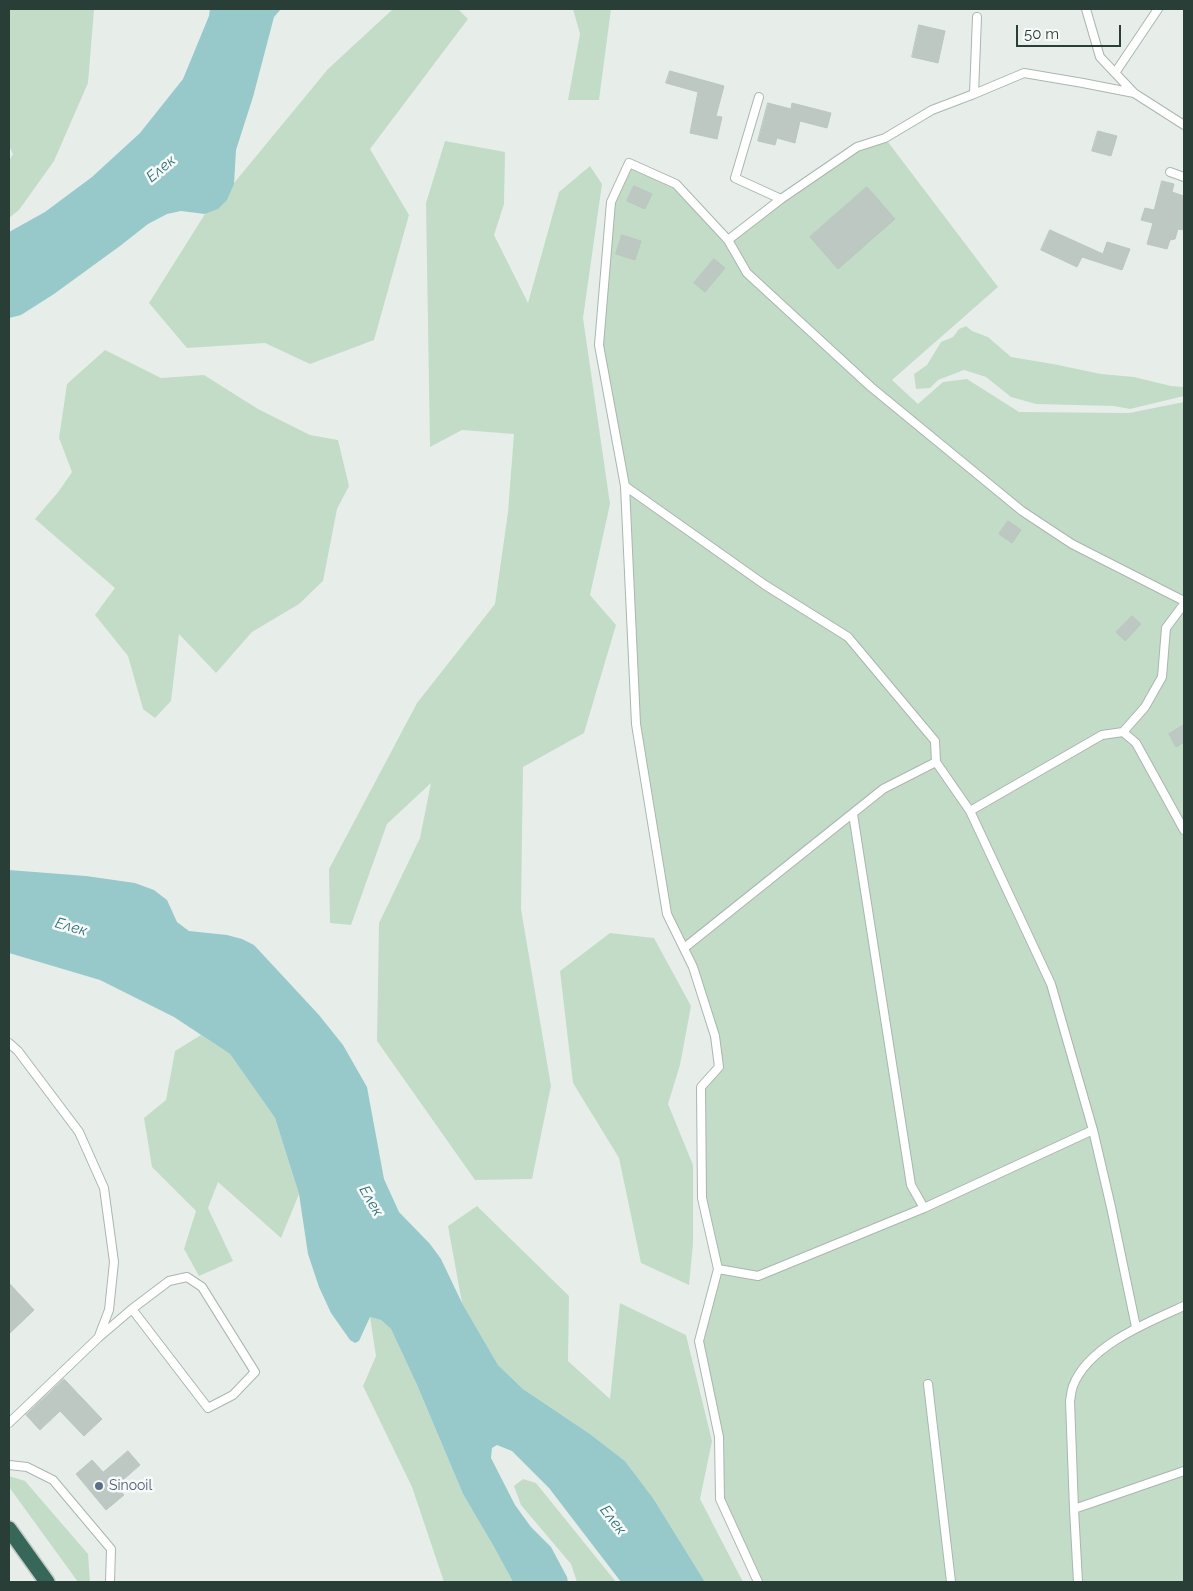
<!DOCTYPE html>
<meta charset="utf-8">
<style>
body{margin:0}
#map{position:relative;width:1193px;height:1591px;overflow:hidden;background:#e7eeea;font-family:Raleway,sans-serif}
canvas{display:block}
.frame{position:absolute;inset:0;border:10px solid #283e36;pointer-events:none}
.scale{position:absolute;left:1016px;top:25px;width:105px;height:22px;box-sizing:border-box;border:2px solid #283e36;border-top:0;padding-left:6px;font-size:15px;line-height:18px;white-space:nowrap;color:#283e36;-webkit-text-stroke:4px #f7faf9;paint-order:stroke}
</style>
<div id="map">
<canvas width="1193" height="1591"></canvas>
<div class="frame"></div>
<div class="scale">50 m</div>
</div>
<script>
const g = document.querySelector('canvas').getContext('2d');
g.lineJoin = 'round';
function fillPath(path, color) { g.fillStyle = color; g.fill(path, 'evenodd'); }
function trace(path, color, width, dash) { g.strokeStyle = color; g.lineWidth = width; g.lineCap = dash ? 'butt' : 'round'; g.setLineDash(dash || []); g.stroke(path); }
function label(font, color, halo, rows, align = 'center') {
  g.font = font + ' Raleway,sans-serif'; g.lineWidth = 5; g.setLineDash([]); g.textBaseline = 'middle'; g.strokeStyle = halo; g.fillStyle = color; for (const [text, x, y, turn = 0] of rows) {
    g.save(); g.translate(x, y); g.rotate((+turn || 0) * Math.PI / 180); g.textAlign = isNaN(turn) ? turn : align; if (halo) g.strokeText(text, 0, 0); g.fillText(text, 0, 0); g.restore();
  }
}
fillPath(new Path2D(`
 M 9,9 L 94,9 L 94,10 L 88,83 L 54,161 L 19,210 L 9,218 L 9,161 L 13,154 L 9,146 Z
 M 393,9 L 458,9 L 468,19 L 370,149 L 409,215 L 374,340 L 310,364 L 265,343 L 187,348 L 149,303 L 205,214 C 224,207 226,202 234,183 L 328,69 Z
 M 573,9 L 611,9 L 599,100 L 568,100 L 580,34 Z
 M 885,138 L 998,287 L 892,380 L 918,404 L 943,382 L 967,379 L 1019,412 L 1129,413 L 1184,402 L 1184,1582 L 758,1582 L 720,1499 L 719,1437 L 699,1341 L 718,1269 L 702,1198 L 701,1087 L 719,1066 L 693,967 L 667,914 L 636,724 L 625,486 L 599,345 L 611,202 L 629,163 L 676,184 L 729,240 L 857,147 Z
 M 445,141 L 505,152 L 504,204 L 494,235 L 528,303 L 559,192 L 590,166 L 602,184 L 583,318 L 610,504 L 590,595 L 616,625 L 584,733 L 523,767 L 521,909 L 551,1086 L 532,1179 L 475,1180 L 377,1041 L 379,923 L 420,838 L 431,783 L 387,824 L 351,925 L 330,923 L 329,869 L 417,703 L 495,604 L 508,512 L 514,434 L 462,430 L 430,447 L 426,203 Z
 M 966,326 L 972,331 L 988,337 L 1011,357 L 1053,364 L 1101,374 L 1134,377 L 1171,386 L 1184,387 L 1184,396 L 1130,409 L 1114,406 L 1036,404 L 1011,397 L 986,377 L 964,370 L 938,380 L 930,388 L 916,389 L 914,374 L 927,365 L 941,342 L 953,337 L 959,329 Z
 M 105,350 L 161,378 L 204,375 L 258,409 L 310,435 L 338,440 L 349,486 L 337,509 L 323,581 L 299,604 L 252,632 L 216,673 L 179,634 L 171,701 L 155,718 L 143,709 L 128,656 L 95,615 L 115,588 L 35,519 L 59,491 L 72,472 L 59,438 L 67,384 Z
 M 610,933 L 654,938 L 691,1006 L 680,1065 L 668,1104 L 693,1165 L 693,1244 L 689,1285 L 641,1263 L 619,1158 L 573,1083 L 560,971 Z
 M 201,1035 L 230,1054 L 275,1118 L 299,1194 L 281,1238 L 218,1182 L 208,1208 L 233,1261 L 199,1276 L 184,1249 L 196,1211 L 152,1167 L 144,1118 L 166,1100 L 175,1051 Z
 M 477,1206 L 569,1296 L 568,1361 L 610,1399 L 620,1303 L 686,1335 L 712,1441 L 700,1499 L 743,1582 L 705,1582 L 653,1498 L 625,1461 L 590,1434 L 523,1389 L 498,1365 L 462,1303 L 448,1226 Z
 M 370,1317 L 381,1320 L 391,1329 L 417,1385 L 463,1494 L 494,1547 L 513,1582 L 444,1582 L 412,1487 L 363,1386 L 376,1356 Z
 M 9,1476 L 25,1481 L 88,1554 L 90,1582 L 78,1582 L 9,1487 Z
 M 523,1479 L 536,1483 L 616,1582 L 577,1582 L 571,1564 L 521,1505 L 514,1486 Z`), '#c3dcc7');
fillPath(new Path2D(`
 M 210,9 L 281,9 L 274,17 L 253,97 L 236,150 L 234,184 L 227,200 L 218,209 L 205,214 L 181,211 L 167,214 L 148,224 L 120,246 L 54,294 L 21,315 L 9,318 L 9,232 L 45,212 L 92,177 L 140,133 L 183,79 L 209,16 Z
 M 9,870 L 86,876 L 135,883 L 154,890 L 167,900 L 177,922 L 189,931 L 227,935 L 242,939 L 254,945 L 319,1015 L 343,1045 L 367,1087 L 384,1179 L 399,1212 L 430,1244 L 441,1259 L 462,1303 L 498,1365 L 523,1389 L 590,1434 L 625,1461 L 653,1498 L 705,1582 L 621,1582 L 549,1488 L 512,1451 L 497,1445 L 492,1448 L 491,1458 L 515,1505 L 531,1527 L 551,1547 L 567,1577 L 568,1582 L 513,1582 L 494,1547 L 463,1494 L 417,1385 L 391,1329 L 381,1320 L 370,1317 L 359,1341 L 355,1343 L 350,1340 L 331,1313 L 319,1287 L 308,1254 L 299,1194 L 275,1118 L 230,1054 L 174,1017 L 100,980 L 9,953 Z`), '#97c9cb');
const building = new Path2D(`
 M 919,25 L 945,31 L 938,63 L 912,57 Z
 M 670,71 L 724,86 L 716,116 L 722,117 L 717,139 L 690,133 L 698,92 L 666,83 Z
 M 768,103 L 791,109 L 792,103 L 831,113 L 827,128 L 800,121 L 795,143 L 777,138 L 775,145 L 758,141 Z
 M 1098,131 L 1117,136 L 1111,156 L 1092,151 Z
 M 1162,181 L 1174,184 L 1172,192 L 1184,196 L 1184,230 L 1178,229 L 1175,239 L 1170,240 L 1167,249 L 1147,244 L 1153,223 L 1141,220 L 1145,208 L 1154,210 Z
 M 634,186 L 652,194 L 645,209 L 627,201 Z
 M 867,187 L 895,219 L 838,269 L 810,237 Z
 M 1050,230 L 1103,254 L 1107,242 L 1130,249 L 1122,270 L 1082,257 L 1077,267 L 1041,250 Z
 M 622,235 L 641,241 L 635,260 L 616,254 Z
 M 714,259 L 725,268 L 705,292 L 694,283 Z
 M 1008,521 L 1021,530 L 1012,543 L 999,534 Z
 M 1132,616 L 1141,624 L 1125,641 L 1116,632 Z
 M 1184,725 L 1184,742 L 1176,747 L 1169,734 Z
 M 9,1283 L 34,1310 L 9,1334 Z
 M 64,1379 L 102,1419 L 84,1436 L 60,1411 L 40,1430 L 26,1415 Z
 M 128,1451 L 140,1465 L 116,1486 L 124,1495 L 106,1510 L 76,1474 L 92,1460 L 103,1472 Z`);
fillPath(building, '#bdc8c3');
trace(building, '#bac7c0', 1);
const lane = new Path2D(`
 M 1086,9 L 1100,57 L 1134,93
 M 1115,73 L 1158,9
 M 974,94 L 977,17
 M 759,97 L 735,178 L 781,199
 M 1170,172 L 1184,177
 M 728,240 L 747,273 L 871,387 L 1022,511 L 1072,544 L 1184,601
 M 625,486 L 765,585 L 848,637 L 935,741 L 936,762 L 970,811 L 1051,984 L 1093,1130 L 1111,1207 L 1136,1327
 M 1123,732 L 1145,707 L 1162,677 L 1166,628 L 1184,604
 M 970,811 L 1102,735 L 1123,732 L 1136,743 L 1184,830
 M 853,814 L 911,1185 L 924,1208
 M 684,948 L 883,789 L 936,762
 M 9,1043 L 18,1051 L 79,1132 L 104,1188 L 114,1262 L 109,1310 L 99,1336
 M 718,1269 L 758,1276 L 924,1208 L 1093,1130
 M 928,1384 L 951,1582
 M 9,1423 L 98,1338 L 132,1309 L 169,1281 L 187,1277 L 202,1287 L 255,1372 L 233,1395 L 208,1408 L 132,1309
 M 9,1465 L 27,1467 L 53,1480 L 111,1549 L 110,1582
 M 1074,1509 L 1184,1471
 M 758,1582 L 720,1499 L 719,1437 L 699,1341 L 718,1269 L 702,1198 L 701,1087 L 719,1067 L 715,1036 L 693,967 L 667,914 L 636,724 L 625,486 L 599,345 L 611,202 L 629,163 L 676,184 L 728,240 L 781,199 L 857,147 L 885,138 L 932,110 L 974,94 L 1024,73 L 1083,83 L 1134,93 L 1184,125
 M 1078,1582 L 1074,1509 L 1070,1401 C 1071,1396 1071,1391 1073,1386 C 1088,1346 1148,1322 1184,1306`);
const highway = new Path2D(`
 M 9,1529 L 47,1582`);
trace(lane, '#aab6b0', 10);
trace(highway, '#c3c9c7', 18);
trace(lane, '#fff', 8);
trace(highway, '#376758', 15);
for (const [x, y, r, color] of [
 [99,1486,5,"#5c6f8a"]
]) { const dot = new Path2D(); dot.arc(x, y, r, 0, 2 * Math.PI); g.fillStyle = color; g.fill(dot); trace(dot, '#f7faf9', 2); }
label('14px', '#4e5e75', '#f7faf9', [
 ["Sinooil",109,1486]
], 'left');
label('italic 15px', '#286f74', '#f7faf9', [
 ["Елек",161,169,-40],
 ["Елек",71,927,16],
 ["Елек",371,1201,60],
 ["Елек",613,1520,52]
]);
</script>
